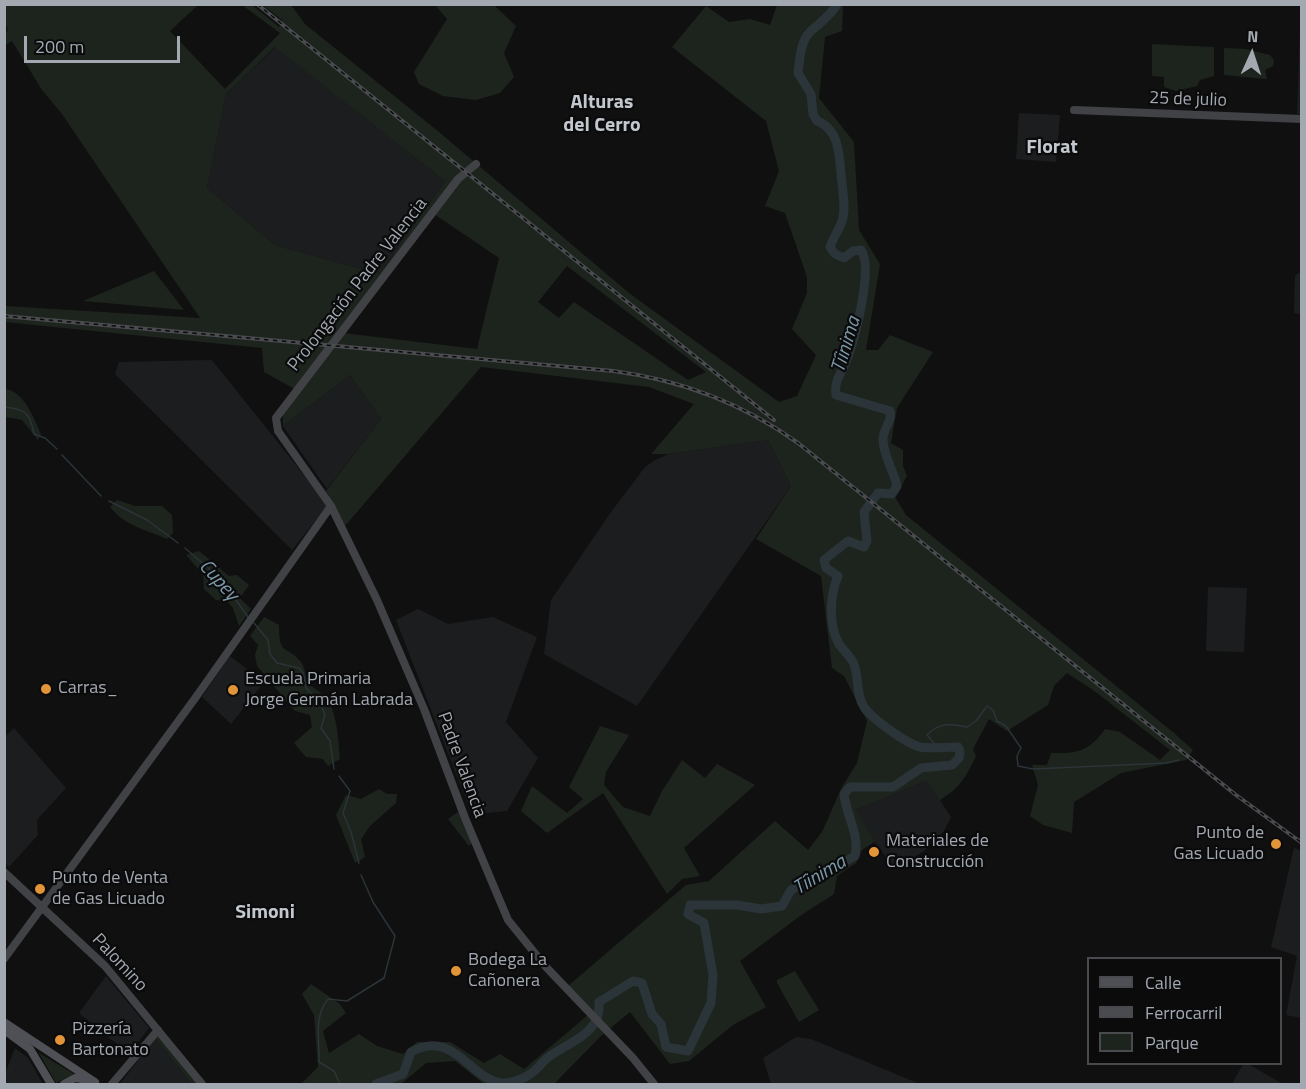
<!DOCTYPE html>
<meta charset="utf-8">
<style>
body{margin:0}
#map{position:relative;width:1306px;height:1089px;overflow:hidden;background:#101011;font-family:"Titillium Web",sans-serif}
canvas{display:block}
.frame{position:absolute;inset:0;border:6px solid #a3a9b1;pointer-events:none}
.legend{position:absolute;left:1087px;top:957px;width:195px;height:108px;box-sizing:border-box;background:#0b0b0c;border:2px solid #484a4e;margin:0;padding:8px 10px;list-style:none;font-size:18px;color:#a3a9b1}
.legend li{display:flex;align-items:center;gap:12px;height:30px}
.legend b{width:30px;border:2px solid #484a4e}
.north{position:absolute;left:1222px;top:24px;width:60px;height:60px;-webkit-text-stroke:4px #0b0b0c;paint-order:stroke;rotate:3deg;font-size:16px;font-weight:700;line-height:24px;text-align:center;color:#a3a9b1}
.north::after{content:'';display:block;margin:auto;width:21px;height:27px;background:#a3a9b1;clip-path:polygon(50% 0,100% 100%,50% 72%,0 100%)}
.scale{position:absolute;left:24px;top:36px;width:156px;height:27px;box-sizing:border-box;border:3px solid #a3a9b1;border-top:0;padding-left:8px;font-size:18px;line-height:21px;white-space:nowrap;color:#a3a9b1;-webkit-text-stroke:4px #0b0b0c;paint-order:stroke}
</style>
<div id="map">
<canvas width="1306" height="1089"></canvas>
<div class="frame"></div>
<ul class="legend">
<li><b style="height:8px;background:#4e5055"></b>Calle</li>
<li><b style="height:8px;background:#494b4f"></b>Ferrocarril</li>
<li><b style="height:16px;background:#1d241d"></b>Parque</li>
</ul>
<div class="north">N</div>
<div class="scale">200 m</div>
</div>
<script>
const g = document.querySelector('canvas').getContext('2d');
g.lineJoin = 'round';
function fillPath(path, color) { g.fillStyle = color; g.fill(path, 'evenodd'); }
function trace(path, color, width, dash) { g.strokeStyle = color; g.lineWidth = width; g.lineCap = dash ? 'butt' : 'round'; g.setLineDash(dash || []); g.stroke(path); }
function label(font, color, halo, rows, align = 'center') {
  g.font = font + ' "Titillium Web",sans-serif'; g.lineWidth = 4.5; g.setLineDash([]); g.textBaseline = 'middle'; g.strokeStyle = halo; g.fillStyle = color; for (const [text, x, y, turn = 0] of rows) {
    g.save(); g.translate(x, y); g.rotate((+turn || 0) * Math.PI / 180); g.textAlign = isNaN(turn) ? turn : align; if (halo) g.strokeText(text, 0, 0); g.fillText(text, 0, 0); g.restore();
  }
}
fillPath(new Path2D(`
 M 1300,26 L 1302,26 L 1301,114 L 1297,114 Z
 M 276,47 L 445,181 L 379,274 L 275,245 L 207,188 L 226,94 Z
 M 1019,113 L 1060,115 L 1056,162 L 1016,159 Z
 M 1298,273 L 1301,273 L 1301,314 L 1294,313 L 1295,276 Z
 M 212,360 L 328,505 L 292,550 L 115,374 L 119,362 Z
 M 350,375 L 381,419 L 327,489 L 283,426 Z
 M 768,440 L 791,486 L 637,706 L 544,654 L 551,600 L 611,512 L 645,467 L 655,460 L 669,454 Z
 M 1208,587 L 1247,588 L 1244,652 L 1206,651 Z
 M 418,609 L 448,624 L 493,617 L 537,637 L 506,722 L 538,758 L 507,811 L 478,814 L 474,806 L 469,807 L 396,620 Z
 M 230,656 L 264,682 L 231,724 L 202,697 Z
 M 14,728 L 66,788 L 37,820 L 38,835 L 9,867 L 4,862 L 4,738 Z
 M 926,781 L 951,817 L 944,831 L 924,851 L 894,869 L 854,810 Z
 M 1294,848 L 1302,851 L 1301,1018 L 1286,1015 L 1297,956 L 1271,947 Z
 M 106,976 L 149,1028 L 129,1054 L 79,1013 Z
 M 796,1037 L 811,1039 L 920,1084 L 771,1084 L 763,1058 Z
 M 155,1038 L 192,1084 L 120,1084 Z
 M 15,1048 L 28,1058 L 43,1084 L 5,1084 L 5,1074 Z
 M 1243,1064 L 1248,1064 L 1283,1084 L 1232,1084 Z`), '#1c1d1e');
fillPath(new Path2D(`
 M 5,5 L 198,5 L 170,31 L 225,89 L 280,33 L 242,5 L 252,5 L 279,27 L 284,16 L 282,20 L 263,5 L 291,5 L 305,24 L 439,132 L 629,293 L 779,402 L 797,396 L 816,355 L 792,329 L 807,293 L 807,277 L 785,213 L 765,206 L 779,171 L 766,121 L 672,47 L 706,6 L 729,22 L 750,19 L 770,25 L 777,5 L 843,5 L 842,31 L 825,37 L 819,98 L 854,142 L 859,230 L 880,264 L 866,350 L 878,350 L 890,335 L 933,352 L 897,408 L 891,443 L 903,450 L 903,466 L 907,476 L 895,497 L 906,515 L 1174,733 L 1193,750 L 1186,760 L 1121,773 L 1074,802 L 1072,833 L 1043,825 L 1030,816 L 1038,785 L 1032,765 L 1047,765 L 1051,753 C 1077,754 1090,751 1105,729 L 1120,732 L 1160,760 L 1170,750 L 1093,690 L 1067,673 L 1054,686 L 1048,705 L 1007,731 L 989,719 L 973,749 L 976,756 C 965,778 961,787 940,800 L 951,817 L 944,831 L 924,851 L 944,831 L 951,817 L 926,781 L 855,810 L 878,846 L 874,842 L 862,850 L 856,863 L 837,876 L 834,894 L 800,916 L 740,961 L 766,1007 L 733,1025 L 689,1061 L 670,1064 L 630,1012 L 601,1036 L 554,1084 L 484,1084 L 455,1061 L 426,1063 L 401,1084 L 301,1084 L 318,1067 L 314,1015 L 302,994 L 311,984 L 340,1004 L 346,1013 L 323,1031 L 329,1053 L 359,1034 L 377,1046 L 403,1054 L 417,1042 L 450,1042 L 484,1063 L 500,1054 L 524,1069 L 588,1015 L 568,986 L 686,885 L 709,881 L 775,821 L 808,850 L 822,832 L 842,787 L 857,763 L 867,721 L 844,676 L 832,668 L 821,576 L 756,539 L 791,486 L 768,440 L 669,454 L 651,454 L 694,404 L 649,387 L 481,367 L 345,526 L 326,491 L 381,419 L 350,375 L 283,426 L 283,415 L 300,392 L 264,372 L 262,348 L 5,322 L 5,306 L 200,318 L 62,114 L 42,90 L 12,41 L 5,45 L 5,32 L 8,31 L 5,21 ZM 275,47 L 445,181 L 379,274 L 275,245 L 207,188 L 226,94 ZM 434,214 L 499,258 L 477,349 L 343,333 ZM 567,266 L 706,372 L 688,380 L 574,302 L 559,318 L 538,302 Z
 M 435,5 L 494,5 L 516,26 L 504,53 L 514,77 L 500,93 L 476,100 L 443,96 L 419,84 L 414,72 L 447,19 Z
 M 1152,44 L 1214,47 L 1214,76 L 1200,80 L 1197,86 L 1176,91 L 1164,87 L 1164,77 L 1152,76 Z
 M 1224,48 L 1245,49 L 1270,55 L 1274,60 L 1273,66 L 1265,70 L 1267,79 L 1224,75 Z
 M 154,271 L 184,310 L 83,301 Z
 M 4,389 C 24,390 34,419 41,434 L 38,440 L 22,420 L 5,417 Z
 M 117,500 L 135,506 L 162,506 L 172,515 L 173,533 L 167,539 C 145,529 126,527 110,507 Z
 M 199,551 L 229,576 L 237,575 L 249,585 L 240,598 L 251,609 L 239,626 L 233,608 L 227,601 L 216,600 L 204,589 L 203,574 L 186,555 Z
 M 264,617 L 279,625 C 279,658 287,644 301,662 C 306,669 305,679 309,684 C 314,689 320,691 324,696 C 338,712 338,739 340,759 L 328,766 L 323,759 L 306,757 L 294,743 L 312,727 L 310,715 L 295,711 L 257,666 L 255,655 L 258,645 L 250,636 Z
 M 600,726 L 629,735 L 606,772 L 604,785 L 623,807 L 650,816 L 662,791 L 682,760 L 705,778 L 717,764 L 755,785 L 684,848 L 700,876 L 682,879 L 667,894 L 603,793 L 547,833 L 521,811 L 532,786 L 567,813 L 583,799 L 569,787 Z
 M 379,789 L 387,794 L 397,794 L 396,803 L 370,826 L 361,839 L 365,857 L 355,863 L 336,815 L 346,795 L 361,799 Z
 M 458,812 L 472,843 L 469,846 L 448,819 Z
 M 795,971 L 819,1010 L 799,1022 L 777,983 L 777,980 Z
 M 158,1035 L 198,1084 L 192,1084 L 155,1038 Z
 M 39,1053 L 74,1074 L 56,1083 Z`), '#1d241d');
trace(new Path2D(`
 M 4,407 C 25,409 30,412 34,434 L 45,438 L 57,449
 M 62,455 L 101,496
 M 109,501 L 147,520 L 178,543
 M 185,548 L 222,580 L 248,617
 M 254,623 L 268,640 L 270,654 L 277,663 L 299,668 L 303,673 L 306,688 L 321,704 L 325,715 L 321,728 L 330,741 L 334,769
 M 937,747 L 927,735 C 940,722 949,724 967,727 L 976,721 L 987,706 L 993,710 L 997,721 L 1006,726 L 1021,748 L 1017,756 L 1018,766 L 1033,769 L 1166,763 L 1179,760
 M 339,776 L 350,791 L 343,813 L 351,832 L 359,863
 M 488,1079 L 493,1084
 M 340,1084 L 334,1071 L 319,1062 C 320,1040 313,1018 328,999 L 347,1001 L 384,978 L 395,936 L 373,902 L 361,875`), '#2b3439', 1.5);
trace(new Path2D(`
 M 376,1084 L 403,1074 L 411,1052 C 454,1028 470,1080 502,1083 C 511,1084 525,1078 532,1073 C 537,1069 541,1064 545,1060 C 560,1047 582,1041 594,1024 C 599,1017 599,1011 599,1002 L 633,981 L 642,983 L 652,1014 L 661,1024 L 666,1047 L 688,1051 L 711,1003 L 713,975 L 704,923 L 688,914 L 690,905 L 737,905 L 761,909 L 782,906 L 791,890 L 855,856 C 860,835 846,815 844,794 L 850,787 L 893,787 L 921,768 L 952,765 L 959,758 L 960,751 L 958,747 C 946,747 932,749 920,747 C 907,744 871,718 864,707 C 855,694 860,676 853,662 C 849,655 843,650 839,644 C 828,625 830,595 838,576 L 826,568 L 824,560 L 848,541 L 864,547 L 867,541 L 864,512 L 878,493 L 892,494 L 897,486 C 893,469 883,455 883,439 C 883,428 893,421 890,411 L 836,395 C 834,381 840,376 845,364 C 854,343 874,268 861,250 L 853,251 L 844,258 L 835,254 L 830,247 C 833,238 839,230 842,221 C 846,210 843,195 842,183 C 839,162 842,130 817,121 L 813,114 L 811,94 L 798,73 C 800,59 800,42 810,32 C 820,22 830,17 837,4`), '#2b3439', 9);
trace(new Path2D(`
 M 1074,110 L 1302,119
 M 476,164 L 458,179 L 276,418 L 278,431 L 331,506 L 377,600 L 424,709 L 465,818 L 508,920 L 546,967 L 633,1058 L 654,1084
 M 4,872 L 105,966 L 202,1084
 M 4,959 L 196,697 L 331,506
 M 112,1084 L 158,1030`), '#404246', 8);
trace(new Path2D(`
 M 4,1022 L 95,1082
 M 4,1030 L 30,1049 L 51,1084
 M 64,1084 L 75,1078 L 88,1080`), '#4e5055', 8);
const rail = new Path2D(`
 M 257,4 L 774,420
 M 4,316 L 613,371 C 682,380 742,403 798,443 L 1236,795 L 1302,843`);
trace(rail, '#494b4f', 4);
trace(rail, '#0b0b0c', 1.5, [4.5]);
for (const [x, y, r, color] of [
 [46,689,6,"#e29438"],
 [233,690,6,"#e29438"],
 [1276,844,6,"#e29438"],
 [874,852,6,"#e29438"],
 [40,889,6,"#e29438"],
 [456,971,6,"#e29438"],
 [60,1040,6,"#e29438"]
]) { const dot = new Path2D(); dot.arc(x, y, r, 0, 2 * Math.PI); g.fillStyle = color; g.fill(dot); trace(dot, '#0b0b0c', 2); }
label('18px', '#a3a9b1', '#0b0b0c', [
 ["25 de julio",1188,100,2],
 ["Prolongación Padre Valencia",358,285,-52],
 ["Padre Valencia",461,765,70],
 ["Palomino",119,963,47]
]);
label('18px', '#a3a9b1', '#0b0b0c', [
 ["Escuela Primaria",245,680],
 ["Jorge Germán Labrada",245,701],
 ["Carras_",58,689],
 ["Punto de",1264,834,"right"],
 ["Gas Licuado",1264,855,"right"],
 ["Materiales de",886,842],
 ["Construcción",886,863],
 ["Punto de Venta",52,879],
 ["de Gas Licuado",52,900],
 ["Bodega La",468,961],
 ["Cañonera",468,982],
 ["Pizzería",72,1030],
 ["Bartonato",72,1051]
], 'left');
label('bold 20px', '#c3c7ce', '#0b0b0c', [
 ["Alturas",602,103],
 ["del Cerro",602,126],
 ["Florat",1052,148],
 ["Simoni",265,913]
]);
label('italic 20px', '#7c9aaa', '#0b0b0c', [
 ["Tíinima",847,345,-73],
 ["Cupey",218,581,48],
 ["Tíinima",820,876,-31]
]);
</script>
